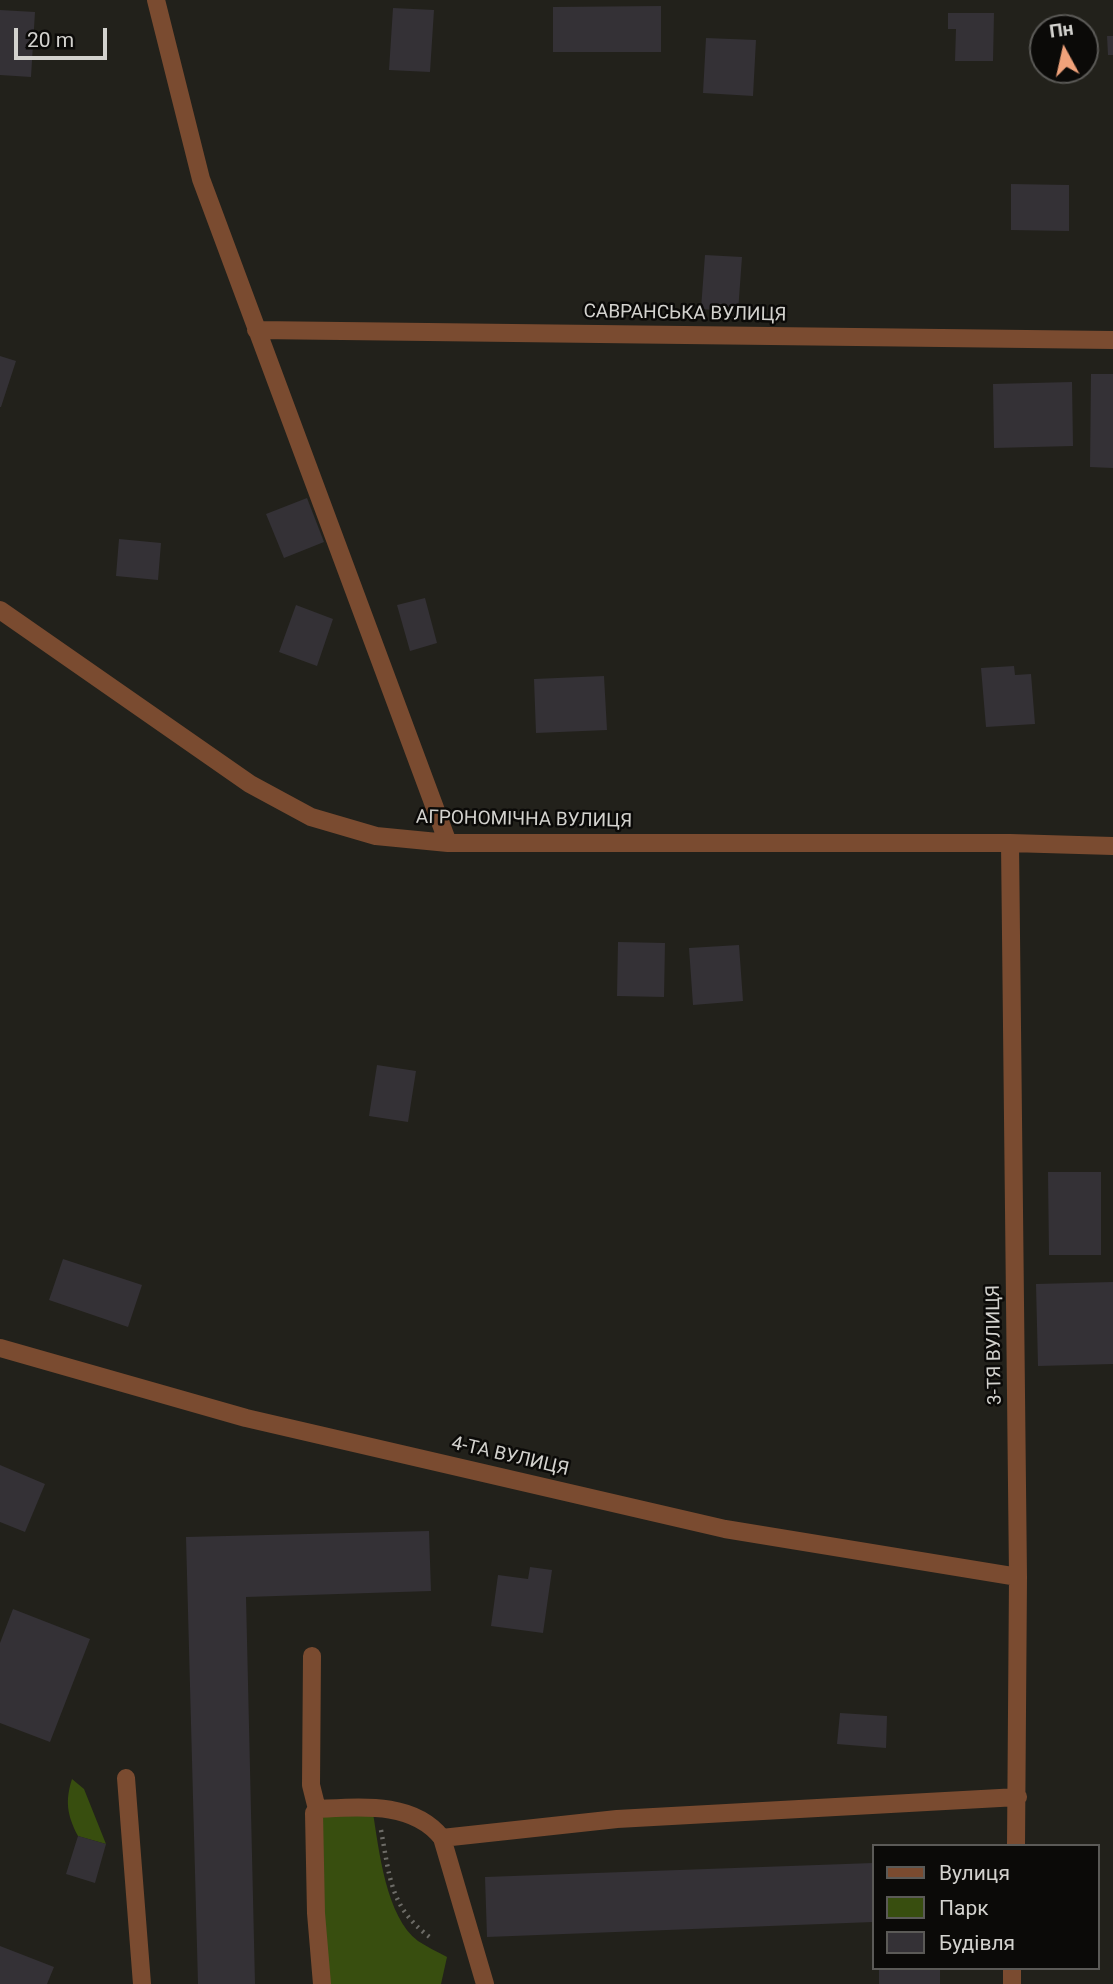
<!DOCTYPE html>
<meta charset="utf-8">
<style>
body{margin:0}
#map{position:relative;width:1113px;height:1984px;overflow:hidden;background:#22211b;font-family:Roboto,sans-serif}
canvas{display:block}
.legend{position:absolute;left:872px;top:1844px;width:228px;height:126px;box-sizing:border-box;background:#0b0a08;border:2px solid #5b5a57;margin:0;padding:9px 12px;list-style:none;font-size:21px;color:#d3d2ce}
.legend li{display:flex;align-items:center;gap:14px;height:35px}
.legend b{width:35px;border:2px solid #5b5a57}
.north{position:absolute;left:1029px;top:14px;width:70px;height:70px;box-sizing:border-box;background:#0b0a08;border:2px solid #5b5a57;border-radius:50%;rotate:352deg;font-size:19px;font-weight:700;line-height:28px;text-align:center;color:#d3d2ce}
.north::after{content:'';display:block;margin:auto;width:24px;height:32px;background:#f0a27a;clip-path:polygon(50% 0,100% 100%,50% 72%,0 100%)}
.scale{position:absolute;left:14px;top:28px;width:93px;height:32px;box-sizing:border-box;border:4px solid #d3d2ce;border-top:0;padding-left:9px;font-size:21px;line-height:24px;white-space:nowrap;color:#d3d2ce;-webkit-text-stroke:5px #0b0a08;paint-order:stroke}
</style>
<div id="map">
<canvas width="1113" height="1984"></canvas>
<ul class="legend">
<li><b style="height:9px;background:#7a4b30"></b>Вулиця</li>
<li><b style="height:19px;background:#384e0f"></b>Парк</li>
<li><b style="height:19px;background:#343136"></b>Будівля</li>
</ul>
<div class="north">Пн</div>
<div class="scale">20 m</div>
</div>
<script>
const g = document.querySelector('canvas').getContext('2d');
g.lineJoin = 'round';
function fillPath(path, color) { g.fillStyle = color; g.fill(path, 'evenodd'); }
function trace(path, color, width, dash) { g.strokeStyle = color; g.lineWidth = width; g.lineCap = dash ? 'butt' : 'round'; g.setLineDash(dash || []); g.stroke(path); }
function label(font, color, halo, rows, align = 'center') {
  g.font = font + ' Roboto,sans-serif'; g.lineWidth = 5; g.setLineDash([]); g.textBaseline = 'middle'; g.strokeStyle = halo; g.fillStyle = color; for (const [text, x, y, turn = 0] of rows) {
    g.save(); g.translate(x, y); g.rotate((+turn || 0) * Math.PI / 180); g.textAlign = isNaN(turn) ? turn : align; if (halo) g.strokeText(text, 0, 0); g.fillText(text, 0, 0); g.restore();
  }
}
fillPath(new Path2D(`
 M 72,1779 L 84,1789 L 106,1844 L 78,1836 C 67,1815 65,1801 72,1779 Z
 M 373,1813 C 379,1850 386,1917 418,1941 C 427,1947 438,1952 447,1957 L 441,1984 L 321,1984 L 316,1824 L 325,1814 Z`), '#384e0f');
fillPath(new Path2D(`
 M 661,6 L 661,52 L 553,52 L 553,7 Z
 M 393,8 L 434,10 L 430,72 L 389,70 Z
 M 0,10 L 35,12 L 31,77 L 0,75 Z
 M 948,13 L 994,13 L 993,61 L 955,61 L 956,29 L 948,29 Z
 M 1107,36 L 1113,36 L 1113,55 L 1108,55 Z
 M 706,38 L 756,40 L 753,96 L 703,93 Z
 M 1011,184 L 1069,185 L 1069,231 L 1011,230 Z
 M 705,255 L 742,257 L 738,312 L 701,309 Z
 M 0,356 L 16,361 L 1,407 L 0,407 Z
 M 1091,374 L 1113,374 L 1113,468 L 1090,467 Z
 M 1072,382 L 1073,446 L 994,448 L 993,384 Z
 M 307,498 L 324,542 L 284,558 L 266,514 Z
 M 119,539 L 161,543 L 158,580 L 116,576 Z
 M 425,598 L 437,643 L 410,651 L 397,605 Z
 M 296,605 L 333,619 L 317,666 L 279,652 Z
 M 1014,666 L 1015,675 L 1031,674 L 1035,724 L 986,727 L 981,668 Z
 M 604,676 L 607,730 L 536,733 L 534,679 Z
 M 618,942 L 665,943 L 664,997 L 617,996 Z
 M 739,945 L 743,1001 L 693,1005 L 689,948 Z
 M 377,1065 L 416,1071 L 408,1122 L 369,1116 Z
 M 1048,1172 L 1101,1172 L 1101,1255 L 1049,1255 Z
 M 63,1259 L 142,1285 L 128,1327 L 49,1300 Z
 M 1113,1282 L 1113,1364 L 1038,1366 L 1036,1284 Z
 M 0,1465 L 45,1484 L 25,1532 L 0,1522 Z
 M 429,1531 L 431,1591 L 246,1597 L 255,1984 L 198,1984 L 186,1537 Z
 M 530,1567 L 552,1570 L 543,1633 L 491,1626 L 498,1575 L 528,1579 Z
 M 13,1609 L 90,1639 L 50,1742 L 0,1723 L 0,1643 Z
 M 840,1713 L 887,1716 L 886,1748 L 837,1744 Z
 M 78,1836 L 106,1844 L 95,1883 L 66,1874 Z
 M 873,1863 L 873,1922 L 487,1937 L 485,1877 Z
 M 0,1946 L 54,1967 L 47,1984 L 0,1984 Z
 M 879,1968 L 940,1968 L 940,1984 L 879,1984 Z`), '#343136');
trace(new Path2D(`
 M 381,1830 C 390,1878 390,1908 431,1938`), '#6d6c67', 4.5, [2, 5]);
trace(new Path2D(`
 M 156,0 L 201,179 L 448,843
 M 256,330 L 1113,340
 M 0,610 L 250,784 L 311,817 L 376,836 L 448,843 L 1010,843 L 1113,846
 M 1010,843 L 1018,1577 L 1016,1846
 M 0,1348 L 246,1418 L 725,1529 L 1018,1577
 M 312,1656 L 311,1785 L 317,1809 C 360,1807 413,1801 442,1838
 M 126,1778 L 142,1984
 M 317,1809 L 314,1813 L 316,1913 L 322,1984
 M 485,1984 L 442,1838 L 617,1819 L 1018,1797
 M 1012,1984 L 1012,1968`), '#7a4b30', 18);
label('19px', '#d3d2ce', '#0b0a08', [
 ["САВРАНСЬКА ВУЛИЦЯ",685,314,1],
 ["АГРОНОМІЧНА ВУЛИЦЯ",524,820,1],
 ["3-ТЯ ВУЛИЦЯ",995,1345,-91],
 ["4-ТА ВУЛИЦЯ",510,1457,13]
]);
</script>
